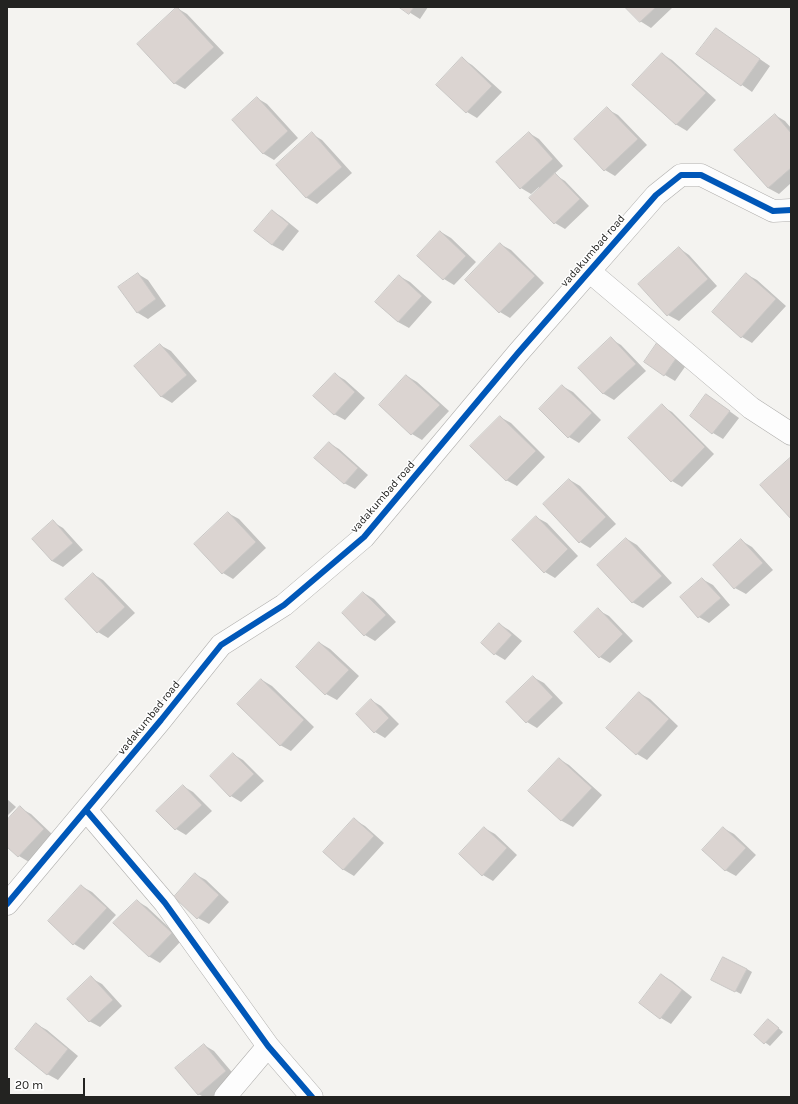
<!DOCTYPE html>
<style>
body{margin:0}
#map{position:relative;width:798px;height:1104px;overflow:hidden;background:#f4f3f0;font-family:Karla,sans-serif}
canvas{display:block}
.frame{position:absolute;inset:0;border:8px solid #232321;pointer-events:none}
.scale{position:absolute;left:8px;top:1078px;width:77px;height:18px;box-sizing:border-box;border:2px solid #232321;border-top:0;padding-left:5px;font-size:12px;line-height:14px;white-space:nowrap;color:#232321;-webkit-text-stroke:3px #fff;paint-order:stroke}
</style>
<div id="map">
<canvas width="798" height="1104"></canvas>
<div class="frame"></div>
<div class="scale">20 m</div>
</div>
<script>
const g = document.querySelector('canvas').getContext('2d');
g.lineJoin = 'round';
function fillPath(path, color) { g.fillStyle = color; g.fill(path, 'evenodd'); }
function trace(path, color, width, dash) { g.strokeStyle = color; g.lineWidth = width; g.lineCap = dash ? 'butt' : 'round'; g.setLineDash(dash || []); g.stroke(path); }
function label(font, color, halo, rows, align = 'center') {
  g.font = font + ' Karla,sans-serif'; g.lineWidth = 3; g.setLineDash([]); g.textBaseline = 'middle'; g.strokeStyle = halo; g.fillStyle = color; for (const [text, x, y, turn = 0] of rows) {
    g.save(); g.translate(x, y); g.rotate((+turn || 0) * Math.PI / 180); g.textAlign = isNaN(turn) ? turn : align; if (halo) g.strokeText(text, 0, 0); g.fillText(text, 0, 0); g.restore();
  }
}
fillPath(new Path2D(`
 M 401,7 L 428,7 L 420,19 Z
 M 627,7 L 673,7 L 651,28 L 640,21 Z
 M 177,8 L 187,14 L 224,53 L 185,89 L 174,83 Z
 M 716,29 L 770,66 L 752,92 L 698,54 Z
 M 662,54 L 672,60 L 716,100 L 687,131 L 677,125 L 633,85 Z
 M 462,59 L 472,65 L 502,92 L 477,118 L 467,112 L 437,85 Z
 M 257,98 L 267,104 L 298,138 L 274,160 L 264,154 L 233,120 Z
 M 607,109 L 618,115 L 647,145 L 615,176 L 605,170 Z
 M 775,115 L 785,121 L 791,128 L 791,183 L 779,194 L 768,188 Z
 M 529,133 L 539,139 L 563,166 L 554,174 L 565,181 L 589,206 L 565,229 L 555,223 L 539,187 L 531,194 L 521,188 Z
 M 312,134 L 322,140 L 352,173 L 317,204 L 307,198 L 277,165 Z
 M 272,211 L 282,217 L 299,231 L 283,251 L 272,245 Z
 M 441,232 L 451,238 L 476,262 L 454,285 L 444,279 L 419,256 Z
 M 500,244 L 511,250 L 544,283 L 510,318 L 500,312 Z
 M 679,248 L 689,255 L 717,286 L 679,321 L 668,315 Z
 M 138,274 L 148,280 L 166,306 L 148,319 L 138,313 L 120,288 Z
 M 746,274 L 757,280 L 786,306 L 752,343 L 742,337 L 713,312 Z
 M 399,276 L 410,282 L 432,302 L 409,328 L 398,322 L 376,302 Z
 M 611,339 L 621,345 L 646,371 L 614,400 L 604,394 L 580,368 Z
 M 160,345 L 171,351 L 197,381 L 172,403 L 162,397 L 136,366 Z
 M 667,351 L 687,364 L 675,381 L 665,375 Z
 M 335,374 L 345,380 L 365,398 L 345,420 L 334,414 Z
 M 407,376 L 417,382 L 449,411 L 422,440 L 412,434 L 380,405 Z
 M 562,386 L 573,392 L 601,420 L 579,443 L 569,437 L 540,409 Z
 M 707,395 L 739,418 L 723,439 L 713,433 L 691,416 Z
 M 662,406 L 672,412 L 714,454 L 682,487 L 672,481 Z
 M 500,417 L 511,423 L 545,457 L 517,486 L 506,480 Z
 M 329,443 L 339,449 L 368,475 L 355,489 L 344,483 Z
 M 570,480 L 580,486 L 616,524 L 590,548 L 580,542 Z
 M 228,513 L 239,519 L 266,548 L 233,579 L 223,573 Z
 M 536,517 L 547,523 L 578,556 L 555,578 L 545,572 Z
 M 53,522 L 63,528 L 83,550 L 63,567 L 52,561 Z
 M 627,539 L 637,545 L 672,583 L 643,608 L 632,602 Z
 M 742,541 L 752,547 L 773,570 L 746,594 L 735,588 L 715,565 Z
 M 93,574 L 103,580 L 135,613 L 108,638 L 98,632 L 66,599 Z
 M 702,579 L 713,585 L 730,605 L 709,623 L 699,617 L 681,597 Z
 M 364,593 L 374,599 L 396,622 L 375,641 L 365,635 L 343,613 Z
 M 598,610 L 609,616 L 633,641 L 610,663 L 600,657 Z
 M 499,624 L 509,630 L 522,641 L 505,660 L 495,654 L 482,643 Z
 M 320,643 L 330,649 L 359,676 L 337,700 L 326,694 L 298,667 Z
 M 533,677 L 544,683 L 563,703 L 537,728 L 527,722 Z
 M 262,680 L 272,686 L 314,727 L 291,751 L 280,745 Z
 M 639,693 L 650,699 L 678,726 L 647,760 L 637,754 L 608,728 Z
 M 371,700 L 381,706 L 399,724 L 385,738 L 375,732 L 357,714 Z
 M 233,754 L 243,760 L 264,781 L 241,802 L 231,796 Z
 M 559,759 L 569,765 L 602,795 L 573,827 L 562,821 L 530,791 Z
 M 183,786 L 193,792 L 212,811 L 186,835 L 176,829 L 158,811 Z
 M 7,799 L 16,807 L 7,816 Z
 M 20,808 L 31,814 L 54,836 L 29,862 L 19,856 L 7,845 L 7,822 Z
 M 355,820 L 365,826 L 384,843 L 354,876 L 344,870 L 325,852 Z
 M 484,828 L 495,834 L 517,855 L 493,881 L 483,875 Z
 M 723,828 L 734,834 L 756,855 L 736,876 L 725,870 Z
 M 195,874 L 206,880 L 229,902 L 209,924 L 198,918 L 175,897 Z
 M 81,886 L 92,892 L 116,915 L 84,950 L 74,944 Z
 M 137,901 L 147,907 L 182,940 L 160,963 L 150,957 L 115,923 Z
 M 747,969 L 752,972 L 741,994 L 718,982 Z
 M 662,975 L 672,981 L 692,997 L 671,1024 L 661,1018 Z
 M 91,978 L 102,984 L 122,1006 L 100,1027 L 89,1021 Z
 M 769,1020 L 783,1032 L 770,1046 L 755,1035 Z
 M 36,1024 L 47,1030 L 78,1056 L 58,1080 L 47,1074 Z
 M 204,1045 L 214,1051 L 236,1077 L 212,1097 L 204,1097 L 198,1094 Z`), '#0003');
const building = new Path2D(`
 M 177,7 L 214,47 L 174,84 L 137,44 Z
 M 399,7 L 414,7 L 409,14 Z
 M 625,7 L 656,7 L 640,22 Z
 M 716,28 L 760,59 L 741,86 L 696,54 Z
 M 662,53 L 706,93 L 676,125 L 632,85 Z
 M 462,57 L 492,86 L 466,113 L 436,85 Z
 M 257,97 L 288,131 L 263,154 L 232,120 Z
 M 607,107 L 638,139 L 604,171 L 574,139 Z
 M 775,114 L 791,133 L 791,168 L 768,188 L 734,150 Z
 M 312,132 L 342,167 L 306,198 L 276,165 Z
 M 529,132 L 553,159 L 520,189 L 496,162 Z
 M 555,173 L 580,199 L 554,224 L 529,198 Z
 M 272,210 L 289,224 L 272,245 L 254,231 Z
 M 440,231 L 466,256 L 443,280 L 417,256 Z
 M 500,243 L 535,276 L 499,313 L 465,280 Z
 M 679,247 L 708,279 L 667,316 L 638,284 Z
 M 138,273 L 156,299 L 137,313 L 118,287 Z
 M 746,273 L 776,299 L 741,338 L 712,312 Z
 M 399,275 L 422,296 L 398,322 L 375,302 Z
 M 611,337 L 636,364 L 603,394 L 578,368 Z
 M 657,343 L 677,357 L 664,376 L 644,362 Z
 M 160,344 L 187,375 L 161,397 L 134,366 Z
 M 335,373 L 355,392 L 334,415 L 313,396 Z
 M 406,375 L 440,405 L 411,435 L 379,405 Z
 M 562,385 L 592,413 L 568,438 L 539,409 Z
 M 706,394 L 730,411 L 712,434 L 690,416 Z
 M 662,404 L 705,447 L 671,482 L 628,438 Z
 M 500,416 L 536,451 L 506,481 L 470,446 Z
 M 329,442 L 358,468 L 344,484 L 314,458 Z
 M 791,457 L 791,519 L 760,485 Z
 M 569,479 L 606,517 L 579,543 L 543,504 Z
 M 228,512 L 256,542 L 222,574 L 194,544 Z
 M 536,516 L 568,549 L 544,573 L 512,540 Z
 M 53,520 L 73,543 L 52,561 L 32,539 Z
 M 626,538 L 662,576 L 632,603 L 597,565 Z
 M 741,539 L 763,563 L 734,589 L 713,565 Z
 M 93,573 L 125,607 L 97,633 L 65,599 Z
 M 702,578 L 721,598 L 698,618 L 680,597 Z
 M 363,592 L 386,615 L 364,636 L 342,613 Z
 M 598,608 L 623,634 L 599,658 L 574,632 Z
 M 499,623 L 512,635 L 494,655 L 481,643 Z
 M 319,642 L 349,670 L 325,695 L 296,667 Z
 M 533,676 L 553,697 L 526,723 L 506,702 Z
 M 261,679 L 304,720 L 280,746 L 237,704 Z
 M 639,692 L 669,719 L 636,755 L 606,728 Z
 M 371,699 L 389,718 L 374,733 L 356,714 Z
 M 233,753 L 254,774 L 230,797 L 210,776 Z
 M 559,758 L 592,788 L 561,821 L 528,791 Z
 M 183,785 L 202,805 L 175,830 L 156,811 Z
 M 20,806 L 44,829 L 18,857 L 7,847 L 7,820 Z
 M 354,818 L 374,836 L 343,870 L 323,852 Z
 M 484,827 L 507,848 L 482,876 L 459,854 Z
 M 723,827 L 746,848 L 725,871 L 702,850 Z
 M 195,873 L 219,895 L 197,919 L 174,897 Z
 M 81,885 L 107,908 L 73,945 L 48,921 Z
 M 137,900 L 172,933 L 149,957 L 113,923 Z
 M 723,957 L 747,969 L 735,992 L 711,980 Z
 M 661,974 L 682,990 L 660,1019 L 639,1003 Z
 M 91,976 L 113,1000 L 89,1022 L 67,999 Z
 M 768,1019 L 779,1028 L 764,1044 L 754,1035 Z
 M 36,1023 L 68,1049 L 47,1075 L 15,1049 Z
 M 204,1044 L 226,1071 L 198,1095 L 175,1068 Z`);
fillPath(building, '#dbd4d1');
trace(building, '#c9c7c5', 1);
const street = new Path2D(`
 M 589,271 L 751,408 L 791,434
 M 86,810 L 165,903 L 268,1046 L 312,1097
 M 7,904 L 161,720 L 221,645 L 284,605 L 364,537 L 518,353 L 656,195 L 681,175 L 701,175 L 773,211 L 791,210
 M 225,1097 L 268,1046`);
trace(street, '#b0afad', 23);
trace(street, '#fdfdfd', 22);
trace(new Path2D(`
 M 86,810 L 165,903 L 268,1046 L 312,1097
 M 7,904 L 161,720 L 221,645 L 284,605 L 364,537 L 518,353 L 656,195 L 681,175 L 701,175 L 773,211 L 791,210`), '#0057b8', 6);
label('11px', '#232321', '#fff', [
 ["vadakumbad road",593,251,-49],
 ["vadakumbad road",383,497,-49],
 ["vadakumbad road",149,718,-51]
]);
</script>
